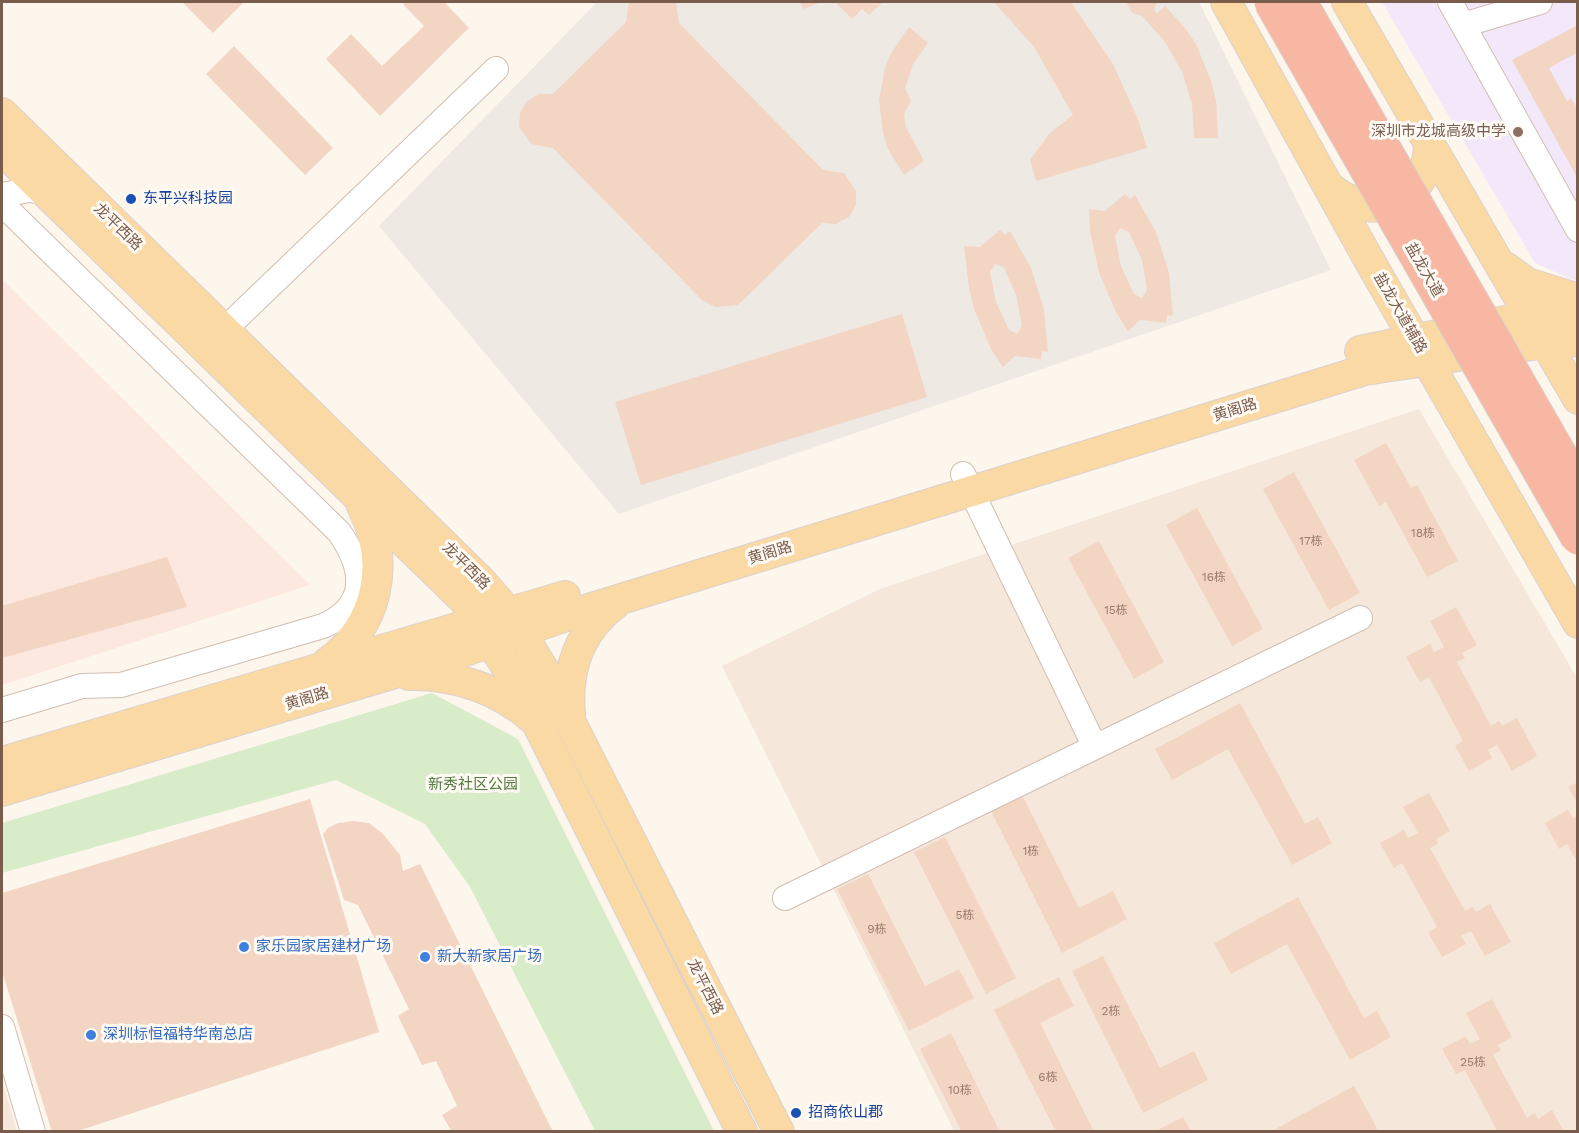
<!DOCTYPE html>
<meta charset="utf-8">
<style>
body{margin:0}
#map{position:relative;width:1579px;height:1133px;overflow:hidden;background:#fdf6ec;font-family:"Work Sans",sans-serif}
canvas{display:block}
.frame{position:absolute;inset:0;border:3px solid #7a5c4d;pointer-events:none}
</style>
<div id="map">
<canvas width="1579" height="1133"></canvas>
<div class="frame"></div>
</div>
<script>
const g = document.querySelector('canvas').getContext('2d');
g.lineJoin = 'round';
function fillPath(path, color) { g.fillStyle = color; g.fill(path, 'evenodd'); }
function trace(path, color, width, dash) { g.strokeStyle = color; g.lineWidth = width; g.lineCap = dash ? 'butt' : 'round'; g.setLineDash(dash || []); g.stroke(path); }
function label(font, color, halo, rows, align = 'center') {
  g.font = font + ' "Work Sans","Noto Sans SC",sans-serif'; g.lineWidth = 6; g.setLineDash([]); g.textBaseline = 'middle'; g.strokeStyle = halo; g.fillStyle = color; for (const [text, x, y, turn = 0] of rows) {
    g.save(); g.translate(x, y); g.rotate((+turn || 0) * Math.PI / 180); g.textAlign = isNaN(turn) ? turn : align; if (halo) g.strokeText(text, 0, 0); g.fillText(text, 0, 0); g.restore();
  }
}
fillPath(new Path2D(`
 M 1419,409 L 1577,678 L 1577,1131 L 954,1131 L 722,666 L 880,589 Z
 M 2,1080 L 17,1131 L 2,1131 Z`), '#f5e8da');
fillPath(new Path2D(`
 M 2,279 L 310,585 L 2,685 Z`), '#fde8e0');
fillPath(new Path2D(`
 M 597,2 L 1199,2 L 1331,270 L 619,514 L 379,226 Z`), '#efe9e4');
fillPath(new Path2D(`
 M 1382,2 L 1577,2 L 1577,282 L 1535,263 Z`), '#f3e8fa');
fillPath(new Path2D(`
 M 432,693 L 518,739 L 714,1131 L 595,1131 L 470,887 L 425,824 L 336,780 L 2,873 L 2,823 Z`), '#d8ecc9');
fillPath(new Path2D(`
 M 182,2 L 244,2 L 213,33 Z
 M 405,2 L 444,2 L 469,28 L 380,116 L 326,59 L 351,34 L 382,66 L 424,26 L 403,4 Z
 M 629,2 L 676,2 L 679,23 L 823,170 L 844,173 L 856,191 L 856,205 L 849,217 L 836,224 L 822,223 L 738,305 L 715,307 L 702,300 L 553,148 L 531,144 L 519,127 L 520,113 L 527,101 L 539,94 L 553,94 L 626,22 Z
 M 800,2 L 822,2 L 803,9 Z
 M 835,2 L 883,2 L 869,15 L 862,9 L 852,19 Z
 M 994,2 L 1071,2 L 1113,64 L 1138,119 L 1147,148 L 1036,181 L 1030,160 L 1049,134 L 1073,115 L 1034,47 Z
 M 1126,2 L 1157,2 L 1154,10 L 1157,13 L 1165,6 L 1185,28 L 1196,44 L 1211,81 L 1216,100 L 1218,138 L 1194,138 L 1192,104 L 1182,72 L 1165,42 L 1142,16 L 1132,13 Z
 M 1578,25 L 1578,52 L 1549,68 L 1567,101 L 1571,98 L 1578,109 L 1578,179 L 1512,60 Z
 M 909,27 L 928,43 L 913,64 L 905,88 L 911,101 L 904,114 L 906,127 L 924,161 L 904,175 L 888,149 L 883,133 L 879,100 L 885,68 L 891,53 Z
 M 234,46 L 333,148 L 305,175 L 206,74 Z
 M 1125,194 L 1130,199 L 1135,195 L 1156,232 L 1169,273 L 1173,316 L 1167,315 L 1166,323 L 1140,320 L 1128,331 L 1116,312 L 1099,273 L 1090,231 L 1089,209 L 1105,211 ZM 1120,228 L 1129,232 L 1142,260 L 1147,290 L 1142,298 L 1134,294 L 1121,266 L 1115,236 Z
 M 1000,230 L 1005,235 L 1010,231 L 1031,268 L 1044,309 L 1048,352 L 1042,351 L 1041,359 L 1015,356 L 1003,367 L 991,349 L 974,309 L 969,288 L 964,246 L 980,247 ZM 995,264 L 1004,268 L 1016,295 L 1022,326 L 1017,334 L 1009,330 L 996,302 L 990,272 Z
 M 902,314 L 927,397 L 641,485 L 615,402 Z
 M 1386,443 L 1411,488 L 1417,485 L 1458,561 L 1427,577 L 1386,502 L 1379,506 L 1354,460 Z
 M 1294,472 L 1360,593 L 1329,610 L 1263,489 Z
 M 1197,508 L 1263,629 L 1232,646 L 1166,525 Z
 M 1099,541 L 1164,662 L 1134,679 L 1068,558 Z
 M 167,557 L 187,607 L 2,658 L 2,606 Z
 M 1456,607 L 1477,645 L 1462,653 L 1465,658 L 1457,662 L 1491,726 L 1499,721 L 1502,726 L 1517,718 L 1537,756 L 1512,771 L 1497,745 L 1488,750 L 1492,758 L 1469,771 L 1455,746 L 1463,741 L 1429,677 L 1420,682 L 1406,657 L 1430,644 L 1434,652 L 1444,647 L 1430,621 Z
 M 1240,703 L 1305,824 L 1318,817 L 1332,843 L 1292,865 L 1228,749 L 1172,780 L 1155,749 Z
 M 1578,782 L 1578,804 L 1568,787 Z
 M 1429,793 L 1450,831 L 1436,839 L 1438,844 L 1430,848 L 1465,911 L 1473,907 L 1476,912 L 1490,904 L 1511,942 L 1485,956 L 1471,931 L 1461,936 L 1466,944 L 1442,957 L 1428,932 L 1437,927 L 1402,863 L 1394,868 L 1380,843 L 1404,830 L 1408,838 L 1418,833 L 1403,807 Z
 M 1022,795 L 1079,908 L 1113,891 L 1127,919 L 1062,953 L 991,811 Z
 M 310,799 L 379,1032 L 75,1132 L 52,1132 L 2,971 L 2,893 Z
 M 1568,810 L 1573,818 L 1578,816 L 1578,863 L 1567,844 L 1559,849 L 1545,823 Z
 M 354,821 L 369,823 L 383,834 L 400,855 L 403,871 L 420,864 L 553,1132 L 452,1132 L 442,1115 L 457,1106 L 436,1061 L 422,1065 L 398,1016 L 409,1009 L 358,905 L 344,900 L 323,834 L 328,828 L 338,823 Z
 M 945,837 L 1016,978 L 986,994 L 914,852 Z
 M 868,874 L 925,986 L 959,969 L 974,998 L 909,1031 L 837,889 Z
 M 1298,897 L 1364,1018 L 1377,1011 L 1391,1037 L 1350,1060 L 1287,944 L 1231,974 L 1214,943 Z
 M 1103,956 L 1160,1068 L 1194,1051 L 1208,1080 L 1143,1113 L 1072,971 Z
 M 1059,977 L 1074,1006 L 1040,1023 L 1094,1132 L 1056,1132 L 994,1010 Z
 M 1492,999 L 1512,1037 L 1498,1045 L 1501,1050 L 1493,1055 L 1527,1118 L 1535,1113 L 1538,1119 L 1552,1110 L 1564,1132 L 1498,1132 L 1465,1070 L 1456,1074 L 1442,1049 L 1466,1036 L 1470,1044 L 1480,1039 L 1466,1013 Z
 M 951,1033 L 1000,1132 L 962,1132 L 920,1049 Z
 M 1354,1086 L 1379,1132 L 1270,1132 Z
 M 1183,1117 L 1191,1132 L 1154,1132 Z`), '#f3d5c3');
const minor = new Path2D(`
 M 1450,2 L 1578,230
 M 1463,25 L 1540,2
 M 2,195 L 29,190 L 46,193
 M 2,204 L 339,532 C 365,569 369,606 323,626 L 121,685 L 82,686 L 2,710
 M 224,330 L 496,69
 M 963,474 L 1095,747
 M 785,898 L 1360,618
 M 2,1027 L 33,1132`);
const major = new Path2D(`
 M 1226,2 L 1369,260 L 1578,623
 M 1347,2 L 1578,399
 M 2,113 L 481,581 L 509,613 L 545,672 L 779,1132
 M 2,150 L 465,601 L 518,685 L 742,1132
 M 1332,189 C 1378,226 1428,202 1429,143
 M 1505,267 L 1527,283 L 1578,299
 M 1360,351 L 1530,316 L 1578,314
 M 327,663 C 379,625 391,562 362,506
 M 409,675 C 455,674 499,689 533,719
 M 570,714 C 566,670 579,631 615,604
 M 2,762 L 565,596
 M 2,791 L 445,658 L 569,615 L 1365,370 L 1545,343 L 1578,341`);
trace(minor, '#d1beb0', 26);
trace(major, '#dad1cd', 32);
trace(minor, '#fff', 24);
trace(major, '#fbd9a5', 30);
const highwayBridge = new Path2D(`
 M 1271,2 L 1578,538
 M 1300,2 L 1578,486`);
trace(highwayBridge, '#dad1cd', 35, []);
trace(highwayBridge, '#f7b7a3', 33);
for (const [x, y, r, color] of [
 [1518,132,6,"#8d6e63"],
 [131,199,6,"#1a4fb4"],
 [244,947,6,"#3f7fe0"],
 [425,957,6,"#3f7fe0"],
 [91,1035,6,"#3f7fe0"],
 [796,1113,6,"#1a4fb4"]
]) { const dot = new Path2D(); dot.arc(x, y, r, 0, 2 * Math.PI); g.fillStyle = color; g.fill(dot); trace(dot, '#fffaf3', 2); }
label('12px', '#987a6a', null, [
 ["18栋",1423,533],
 ["17栋",1311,541],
 ["16栋",1214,577],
 ["15栋",1116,610],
 ["1栋",1031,851],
 ["5栋",965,915],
 ["9栋",877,929],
 ["2栋",1111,1011],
 ["25栋",1473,1062],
 ["6栋",1048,1077],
 ["10栋",960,1090]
]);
label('15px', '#785e54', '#fffaf3', [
 ["深圳市龙城高级中学",1506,132]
], 'right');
label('15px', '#164399', '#fffaf3', [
 ["东平兴科技园",143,199],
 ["招商依山郡",808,1113]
], 'left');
label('15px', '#7a5c4d', '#fffaf3', [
 ["龙平西路",118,227,44],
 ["盐龙大道",1424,270,60],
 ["盐龙大道辅路",1400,313,60],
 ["黄阁路",1235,410,-17],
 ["黄阁路",770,553,-17],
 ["龙平西路",466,566,45],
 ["黄阁路",307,699,-17],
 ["龙平西路",705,987,63]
]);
label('15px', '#537a41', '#fffaf3', [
 ["新秀社区公园",473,785]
]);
label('15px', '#366cbe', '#fffaf3', [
 ["家乐园家居建材广场",256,947],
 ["新大新家居广场",437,957],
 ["深圳标恒福特华南总店",103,1035]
], 'left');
</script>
